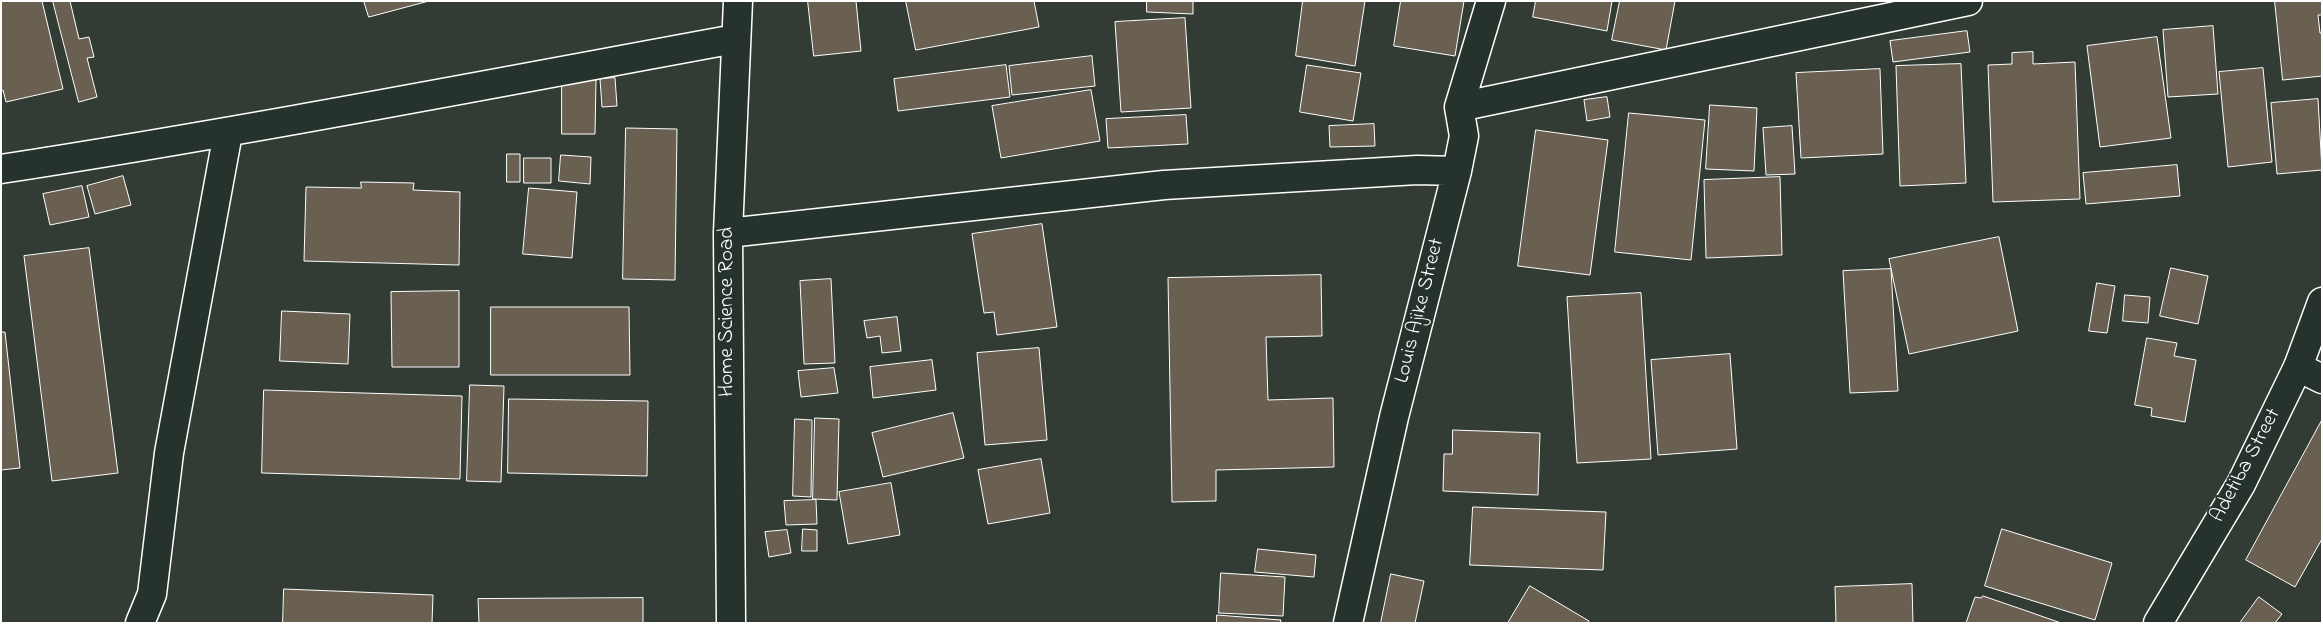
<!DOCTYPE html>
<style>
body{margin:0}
#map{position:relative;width:2323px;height:624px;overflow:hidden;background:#333c34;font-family:"Indie Flower",sans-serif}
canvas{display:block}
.frame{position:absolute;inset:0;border:2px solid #fff;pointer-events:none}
</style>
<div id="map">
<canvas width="2323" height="624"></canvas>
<div class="frame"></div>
</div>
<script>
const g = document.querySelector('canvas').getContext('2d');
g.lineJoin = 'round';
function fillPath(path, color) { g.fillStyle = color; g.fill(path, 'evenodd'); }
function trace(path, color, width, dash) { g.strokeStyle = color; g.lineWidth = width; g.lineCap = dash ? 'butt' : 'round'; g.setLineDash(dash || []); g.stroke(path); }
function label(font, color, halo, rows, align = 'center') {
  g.font = font + ' "Indie Flower",sans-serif'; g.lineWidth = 4; g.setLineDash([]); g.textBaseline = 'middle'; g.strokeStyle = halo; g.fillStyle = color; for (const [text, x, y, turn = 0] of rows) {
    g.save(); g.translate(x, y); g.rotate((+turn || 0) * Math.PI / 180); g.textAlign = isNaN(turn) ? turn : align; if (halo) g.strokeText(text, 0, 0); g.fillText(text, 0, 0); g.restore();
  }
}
const building = new Path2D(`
 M 1,1 L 42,1 L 63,89 L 6,102 L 3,90 L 1,91 Z
 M 53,1 L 70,1 L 79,39 L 89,37 L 94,57 L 87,58 L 97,97 L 79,102 Z
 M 364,1 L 429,1 L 369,17 Z
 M 808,1 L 856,1 L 861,51 L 814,56 Z
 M 906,1 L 1034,1 L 1039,27 L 916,50 Z
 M 1147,1 L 1193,1 L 1193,14 L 1147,12 Z
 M 1303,1 L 1365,1 L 1355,66 L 1296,56 Z
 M 1401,1 L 1464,1 L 1455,56 L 1394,46 Z
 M 1536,1 L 1612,1 L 1607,31 L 1533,17 Z
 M 1620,1 L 1675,1 L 1666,50 L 1612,40 Z
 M 2275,1 L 2322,1 L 2322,15 L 2318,15 L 2320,33 L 2322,33 L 2322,76 L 2283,80 Z
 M 1185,18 L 1191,108 L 1121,112 L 1115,22 Z
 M 2213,26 L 2218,94 L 2168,97 L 2163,30 Z
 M 1967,31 L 1970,52 L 1893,62 L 1890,41 Z
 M 2157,37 L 2171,138 L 2100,147 L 2087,46 Z
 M 2033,52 L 2033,64 L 2075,62 L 2080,199 L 1993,202 L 1988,65 L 2012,64 L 2012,53 Z
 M 1092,56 L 1095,86 L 1012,95 L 1009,66 Z
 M 1961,64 L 1966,183 L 1900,186 L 1896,66 Z
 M 1006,65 L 1010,97 L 898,111 L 894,79 Z
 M 1307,65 L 1361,73 L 1353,121 L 1300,112 Z
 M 2263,68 L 2272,162 L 2228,167 L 2219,72 Z
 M 1880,69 L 1883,154 L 1801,158 L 1796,73 Z
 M 615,78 L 617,106 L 602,107 L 600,79 Z
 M 562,80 L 596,80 L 595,134 L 562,134 Z
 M 1091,90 L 1100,141 L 1001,158 L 992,106 Z
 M 1607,97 L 1610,117 L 1587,121 L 1584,100 Z
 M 2318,99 L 2322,170 L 2277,174 L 2271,103 Z
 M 1710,105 L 1757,108 L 1754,171 L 1706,169 Z
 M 1629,113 L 1705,120 L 1691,260 L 1615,252 Z
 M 1186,115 L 1188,144 L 1108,148 L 1106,119 Z
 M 1374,124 L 1375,146 L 1330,147 L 1329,126 Z
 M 1792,126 L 1795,174 L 1766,175 L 1763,128 Z
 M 626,128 L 677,129 L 675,280 L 623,279 Z
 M 1536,130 L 1608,140 L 1590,275 L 1518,266 Z
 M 507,154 L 520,154 L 520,182 L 507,182 Z
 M 561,155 L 591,157 L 590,184 L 559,181 Z
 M 524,158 L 551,158 L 551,183 L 524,183 Z
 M 2177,165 L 2180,196 L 2086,204 L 2083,173 Z
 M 123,176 L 131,205 L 95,214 L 87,186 Z
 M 1780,177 L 1782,255 L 1706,258 L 1704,180 Z
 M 361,182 L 414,183 L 413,190 L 460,192 L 459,265 L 304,261 L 306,187 L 361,188 Z
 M 82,186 L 89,217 L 50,225 L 43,194 Z
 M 529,188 L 577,192 L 572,258 L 523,254 Z
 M 1042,224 L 1057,327 L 997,335 L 994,312 L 984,313 L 972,234 Z
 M 1999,237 L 2018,331 L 1909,354 L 1889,259 Z
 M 89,248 L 118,473 L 52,481 L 24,256 Z
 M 2171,268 L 2208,276 L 2198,324 L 2160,316 Z
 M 1891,269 L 1898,391 L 1850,393 L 1843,271 Z
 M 1321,275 L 1322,336 L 1266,337 L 1268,400 L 1333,398 L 1334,467 L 1216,470 L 1216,501 L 1172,502 L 1168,278 Z
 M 831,279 L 835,363 L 804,364 L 800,281 Z
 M 2097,283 L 2115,286 L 2107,333 L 2089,331 Z
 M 459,291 L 459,367 L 392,367 L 391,292 Z
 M 1641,293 L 1651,459 L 1577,463 L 1567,297 Z
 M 2125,295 L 2150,297 L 2148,323 L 2123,321 Z
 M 491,307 L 629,307 L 630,375 L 491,375 Z
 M 282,311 L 350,314 L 348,364 L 280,361 Z
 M 897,317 L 901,351 L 882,353 L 880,336 L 867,338 L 864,321 Z
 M 1,332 L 5,332 L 20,468 L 1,470 Z
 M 2147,338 L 2177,343 L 2174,356 L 2196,360 L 2185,422 L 2151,416 L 2152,408 L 2135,405 Z
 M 1039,348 L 1047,440 L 985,445 L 977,353 Z
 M 1730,354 L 1737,449 L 1658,455 L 1651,360 Z
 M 932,360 L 936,390 L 873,398 L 870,367 Z
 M 834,368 L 838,393 L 801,397 L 798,371 Z
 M 470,385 L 504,386 L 501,482 L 467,481 Z
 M 264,390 L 462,396 L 460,479 L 262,473 Z
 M 509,399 L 648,401 L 647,476 L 508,473 Z
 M 953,413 L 964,458 L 883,477 L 872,433 Z
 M 815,418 L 839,419 L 837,500 L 813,499 Z
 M 795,419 L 812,420 L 811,497 L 793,496 Z
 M 2322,420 L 2322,539 L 2295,587 L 2246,560 Z
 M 1453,430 L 1540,433 L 1538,495 L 1443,491 L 1444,454 L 1452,454 Z
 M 1041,459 L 1050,513 L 988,524 L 978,470 Z
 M 891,483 L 900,535 L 848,544 L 839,492 Z
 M 816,500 L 817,524 L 786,525 L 784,501 Z
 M 1473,507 L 1606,512 L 1603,570 L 1470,565 Z
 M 803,529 L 817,530 L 817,551 L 802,551 Z
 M 2002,529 L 2112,563 L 2095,620 L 1985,586 Z
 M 787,530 L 791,553 L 769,557 L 765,532 Z
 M 1258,549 L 1316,555 L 1314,577 L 1255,572 Z
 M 1221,573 L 1285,577 L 1283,616 L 1219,613 Z
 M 1391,574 L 1424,581 L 1415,623 L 1381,623 Z
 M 1912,584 L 1913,623 L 1836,623 L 1835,587 Z
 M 1530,586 L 1589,621 L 1588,623 L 1508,623 Z
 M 284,589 L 433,595 L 432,623 L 283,623 Z
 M 1983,596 L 2024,610 L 2061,623 L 1966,623 L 1975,597 L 1981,598 Z
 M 2259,597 L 2282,614 L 2275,623 L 2240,623 Z
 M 643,598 L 643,623 L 479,623 L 478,599 Z
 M 1217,615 L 1281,620 L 1280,623 L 1217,623 Z`);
fillPath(building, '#696052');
trace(building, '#fff', 1);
const street = new Path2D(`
 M 1459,107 L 1968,1
 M 1,169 C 247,131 490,84 735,39
 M 728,233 L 1164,185 L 1417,170 L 1457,171
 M 2298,367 L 2322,379
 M 140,623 L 152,594 L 169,453 L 228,133
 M 731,623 L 728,233 L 738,1
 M 1348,623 L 1394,417 L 1457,171 L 1464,136 L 1459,107 L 1491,1`);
const secondary = new Path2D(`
 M 2158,623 L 2241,484 L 2298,367 L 2322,302`);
trace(street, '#fff', 31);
trace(secondary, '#fff', 31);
trace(street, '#26332d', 28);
trace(secondary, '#26332d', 28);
label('21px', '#fff', '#26332d', [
 ["Louis Ajike Street",1421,311,-76],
 ["Home Science Road",729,312,-90],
 ["Adetiba Street",2247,466,-62]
]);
</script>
